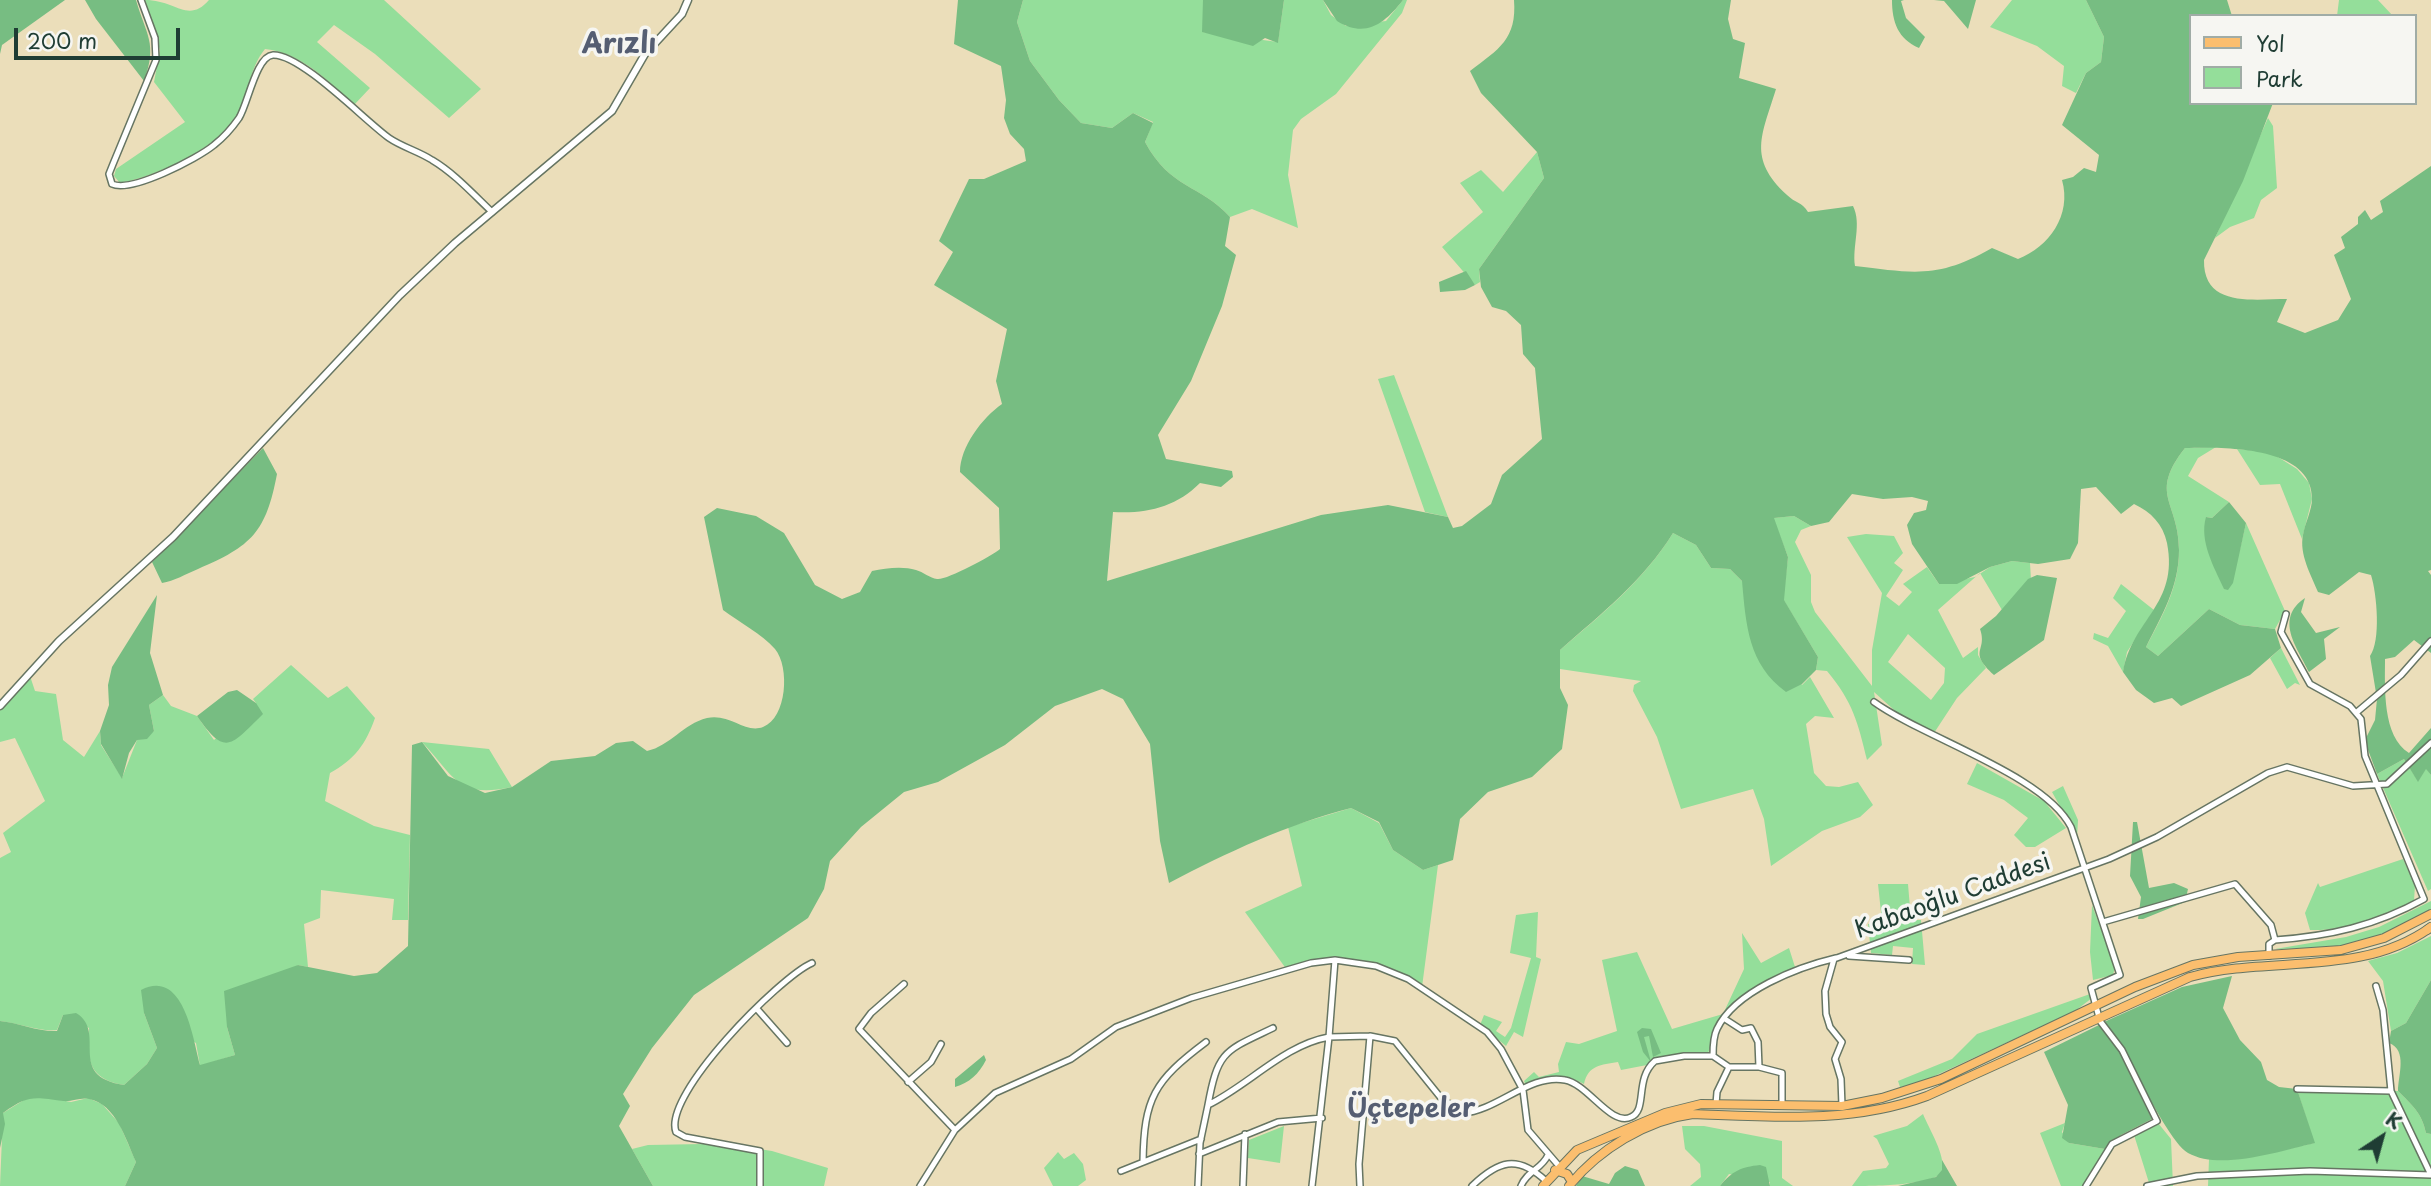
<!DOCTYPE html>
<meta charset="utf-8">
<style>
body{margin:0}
#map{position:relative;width:2431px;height:1186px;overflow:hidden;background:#ebdeba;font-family:"Playpen Sans",sans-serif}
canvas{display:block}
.legend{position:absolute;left:2189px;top:14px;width:228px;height:91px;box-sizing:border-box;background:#f6f6f2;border:2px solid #a0aca6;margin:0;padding:9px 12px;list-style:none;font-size:21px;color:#1f3d34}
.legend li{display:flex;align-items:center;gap:14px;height:35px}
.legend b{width:35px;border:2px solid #a0aca6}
.north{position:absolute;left:2347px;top:1102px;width:70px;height:70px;-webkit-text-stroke:5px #f6f6f2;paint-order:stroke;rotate:36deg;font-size:19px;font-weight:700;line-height:28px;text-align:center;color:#1f3d34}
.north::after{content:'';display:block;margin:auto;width:24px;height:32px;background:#1f3d34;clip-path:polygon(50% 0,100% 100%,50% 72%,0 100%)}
.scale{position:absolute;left:14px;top:28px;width:166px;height:32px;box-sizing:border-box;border:4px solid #1f3d34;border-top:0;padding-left:9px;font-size:21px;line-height:24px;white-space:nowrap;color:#1f3d34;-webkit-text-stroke:5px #f6f6f2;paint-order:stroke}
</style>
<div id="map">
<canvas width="2431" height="1186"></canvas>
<ul class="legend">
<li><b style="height:9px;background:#fbbe6e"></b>Yol</li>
<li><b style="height:19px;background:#94de9a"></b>Park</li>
</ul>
<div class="north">K</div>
<div class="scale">200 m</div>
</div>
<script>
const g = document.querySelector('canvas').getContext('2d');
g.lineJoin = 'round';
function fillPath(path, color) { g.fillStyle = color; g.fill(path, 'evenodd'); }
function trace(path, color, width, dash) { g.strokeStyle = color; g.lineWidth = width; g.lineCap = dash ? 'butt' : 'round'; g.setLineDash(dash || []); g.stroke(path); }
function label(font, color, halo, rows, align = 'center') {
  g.font = font + ' "Playpen Sans",sans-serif'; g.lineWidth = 7; g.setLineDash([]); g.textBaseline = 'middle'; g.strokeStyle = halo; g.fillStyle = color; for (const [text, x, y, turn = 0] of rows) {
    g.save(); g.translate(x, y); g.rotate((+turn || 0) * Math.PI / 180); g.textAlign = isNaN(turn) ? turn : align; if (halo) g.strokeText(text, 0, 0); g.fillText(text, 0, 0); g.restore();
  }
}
fillPath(new Path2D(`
 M 145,0 C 176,0 188,24 209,0 L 384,0 L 481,89 L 449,118 L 375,54 L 334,25 L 317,42 L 370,88 L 354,105 C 328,81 302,53 265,49 C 250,67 249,92 239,113 C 223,146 155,177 120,183 L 114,176 L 116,169 L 185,122 L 154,82 L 160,50 Z
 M 1023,0 L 1203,0 L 1203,32 L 1278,42 L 1284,0 L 1323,0 L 1331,15 L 1346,26 L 1386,21 L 1403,0 L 1407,0 L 1402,13 L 1336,94 L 1301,119 L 1293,130 L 1288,175 L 1298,228 L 1252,209 L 1230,217 C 1199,183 1171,190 1145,142 L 1153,122 L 1133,113 L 1112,128 L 1081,123 L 1059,100 L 1030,61 L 1017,22 Z
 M 2012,0 L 2086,0 L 2104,37 L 2101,62 L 2086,73 L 2076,93 L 2062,86 L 2064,66 L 2037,46 L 1990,27 Z
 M 2339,0 L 2378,0 L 2393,16 L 2337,16 Z
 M 2268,118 L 2273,126 L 2277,188 L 2261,200 L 2254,218 L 2230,227 L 2215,238 Z
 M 1537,152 L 1544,178 L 1479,269 L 1480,282 L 1475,285 L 1442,247 L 1483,212 L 1460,183 L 1481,170 L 1503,192 Z
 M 1394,375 L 1448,517 L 1425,512 L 1378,379 Z
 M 2216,447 L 2198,458 L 2188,476 L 2229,502 L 2212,518 L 2206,517 L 2240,549 L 2246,523 L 2285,611 L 2275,629 L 2240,625 L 2209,609 L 2158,656 L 2146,647 C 2163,615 2179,587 2179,550 C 2179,501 2148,495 2185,448 Z
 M 2237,449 L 2270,452 L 2297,469 L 2309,483 L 2312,499 L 2302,539 L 2280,484 L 2260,485 Z
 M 1794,516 L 1811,526 L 1801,530 L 1795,542 L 1811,575 L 1811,602 L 1815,612 L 1872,686 L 1872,650 L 1882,593 L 1847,537 L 1866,534 L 1894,536 L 1903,553 L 1894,563 L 1903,570 L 1886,596 L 1899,606 L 1912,592 L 1903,584 L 1927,567 L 1939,584 L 1975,577 L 1990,567 L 2012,561 L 2030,563 L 2031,580 L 2002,610 L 1980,573 L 1938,610 L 1963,658 L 1978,647 L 1978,655 L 1986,668 L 1957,698 L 1934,733 L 1903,718 L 1874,692 L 1882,745 L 1867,760 C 1858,723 1853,702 1827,671 L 1816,670 L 1818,657 L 1783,599 L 1788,557 L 1773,518 ZM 1908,634 L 1945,668 L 1944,683 L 1931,700 L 1888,662 Z
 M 1673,533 L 1696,545 L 1711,568 L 1730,569 L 1742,581 L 1802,685 L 1810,677 L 1834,718 L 1815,716 L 1806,724 L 1814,773 L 1826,786 L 1839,787 L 1858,782 L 1873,805 L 1860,817 L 1822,831 L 1771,866 L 1764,819 L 1753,789 L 1681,809 L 1657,737 L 1633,691 L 1634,685 L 1641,681 L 1560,669 L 1560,650 C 1602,614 1644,580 1673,533 Z
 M 2121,584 L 2154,610 L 2127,652 L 2123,672 L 2108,646 L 2093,639 L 2094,633 L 2108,638 L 2126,611 L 2113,598 Z
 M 2281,648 L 2300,685 L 2295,683 L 2287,689 L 2270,658 Z
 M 291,665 L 328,698 L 347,686 L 375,718 C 366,744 354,760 330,773 L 325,801 L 374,826 L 410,835 L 408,920 L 392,920 L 394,899 L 321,890 L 320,918 L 304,924 L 308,967 L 298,965 L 227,1027 L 235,1055 L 200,1066 L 196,1043 L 144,1013 L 157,1048 L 147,1064 L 124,1085 C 88,1079 87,1060 89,1028 L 63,1015 L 57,1030 C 39,1032 19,1023 0,1021 L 0,858 L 11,852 L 3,833 L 45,801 L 15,738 L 0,742 L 0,709 L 30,676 L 35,691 L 56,694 L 63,740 L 84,757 L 100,731 L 101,745 L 122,778 L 137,740 L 154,731 L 149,705 L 163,695 L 171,706 L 197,716 L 214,740 L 256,703 L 253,699 Z
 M 422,742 L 489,749 L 512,787 C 457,799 455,777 422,742 Z
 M 2404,759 L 2418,781 L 2426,768 L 2431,775 L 2431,889 L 2428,891 L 2377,774 Z
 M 1977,763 L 2044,801 L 2066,828 L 2035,847 L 2026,847 L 2014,835 L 2028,818 L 2004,800 L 1967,784 Z
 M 2063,786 L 2078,820 L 2077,837 L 2052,792 Z
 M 1351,808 L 1379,823 L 1393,850 L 1423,870 L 1438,865 L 1422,987 L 1376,966 L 1335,960 L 1287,970 L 1245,912 L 1302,886 L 1288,827 Z
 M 2403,859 L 2415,885 L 2414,901 C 2379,916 2348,931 2310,930 L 2305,913 L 2318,883 L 2320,887 Z
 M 1878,884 L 1908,884 L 1911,920 L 1921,920 L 1925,965 L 1912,964 L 1913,948 L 1893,946 L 1892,955 L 1871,953 L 1868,924 L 1882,922 Z
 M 2431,901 L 2431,911 L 2383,936 L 2337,948 L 2275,949 L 2346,937 L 2379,927 Z
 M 2092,905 L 2115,967 L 2113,975 L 2093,980 L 2090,952 Z
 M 1538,912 L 1536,957 L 1541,959 L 1523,1037 L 1514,1032 L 1506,1046 L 1480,1025 L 1484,1015 L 1502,1022 L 1496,1031 L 1505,1037 L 1511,1028 L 1531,958 L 1510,953 L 1516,915 Z
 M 1742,933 L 1761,963 L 1789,948 L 1795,967 L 1749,994 L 1724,1017 L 1708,1053 L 1653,1060 L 1647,1065 L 1621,1070 L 1618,1062 C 1601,1065 1588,1065 1584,1084 C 1562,1072 1548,1077 1526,1086 L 1524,1081 L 1534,1072 L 1539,1077 L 1559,1072 L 1558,1064 L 1566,1042 L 1579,1044 L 1617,1031 L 1602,960 L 1637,952 L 1672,1029 L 1723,1014 L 1744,969 Z
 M 2431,936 L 2431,980 L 2406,1023 L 2391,1031 L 2383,981 L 2368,961 L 2397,953 Z
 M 2090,994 L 2092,998 L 2075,1011 L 1915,1085 L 1900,1087 L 1898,1081 L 1952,1059 L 1977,1034 Z
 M 2297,1089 L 2398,1091 C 2412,1105 2422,1113 2426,1133 L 2431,1134 L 2431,1186 L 2208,1186 L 2209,1159 L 2252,1157 L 2314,1143 Z
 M 39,1096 L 71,1102 L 88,1098 L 102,1104 L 119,1123 L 136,1162 L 125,1186 L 0,1186 L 3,1113 L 27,1098 Z
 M 1923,1114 C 1929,1129 1946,1155 1942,1171 C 1937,1186 1868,1186 1852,1186 L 1863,1171 L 1886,1168 L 1889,1164 L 1877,1139 L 1873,1136 L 1907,1126 Z
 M 2065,1123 L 2062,1132 L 2069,1143 L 2105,1149 L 2083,1186 L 2061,1186 L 2040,1133 Z
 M 2158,1123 L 2171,1139 L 2173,1186 L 2150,1186 L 2134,1135 Z
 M 1284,1126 L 1280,1163 L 1248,1158 L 1249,1140 Z
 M 1682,1126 L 1704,1126 L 1782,1141 L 1782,1178 L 1793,1186 L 1770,1186 L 1770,1182 L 1729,1174 L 1720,1186 L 1690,1186 L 1701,1177 L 1700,1164 L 1685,1149 Z
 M 706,1141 L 772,1151 L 828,1168 L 824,1186 L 653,1186 L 632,1149 L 648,1145 L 703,1144 Z
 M 1058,1152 L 1064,1159 L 1074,1153 L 1083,1164 L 1086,1180 L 1078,1186 L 1053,1186 L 1044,1168 Z`), '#94de9a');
fillPath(new Path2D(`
 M 0,0 L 65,0 L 2,45 L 0,54 Z
 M 85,0 L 136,0 C 146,35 158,43 144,81 L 96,19 Z
 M 958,0 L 1023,0 L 1017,22 L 1030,61 L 1059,100 L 1081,123 L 1112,128 L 1133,113 L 1153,123 L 1145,142 C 1171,190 1199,183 1230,217 L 1225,246 L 1236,255 L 1222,306 L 1191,381 L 1158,435 L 1166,459 L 1232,471 L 1233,477 L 1221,487 L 1200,483 C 1176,507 1147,514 1113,512 L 1107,581 L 1321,515 L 1388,505 L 1448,517 L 1453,528 L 1462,526 L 1491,504 L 1502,475 L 1542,439 L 1535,368 L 1523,354 L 1521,325 L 1506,311 L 1492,307 L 1481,287 L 1479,269 L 1544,178 L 1537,152 L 1481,93 L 1470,71 C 1499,49 1517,39 1514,0 L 1731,0 L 1728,19 L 1733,39 L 1745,43 L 1739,78 L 1776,89 C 1762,135 1747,158 1787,195 C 1795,203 1802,202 1808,212 L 1853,206 C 1862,224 1852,246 1855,266 C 1914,273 1938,279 1992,248 L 2018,259 C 2049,247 2072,215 2062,180 L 2073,177 L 2084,168 L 2096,172 L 2099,155 L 2062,125 L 2086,73 L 2101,62 L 2104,37 L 2086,0 L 2227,0 L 2232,16 L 2191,16 L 2191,103 L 2273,103 L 2243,181 L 2204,260 C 2203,308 2254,299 2287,299 L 2277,322 L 2305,333 L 2338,320 L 2351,299 L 2334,255 L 2345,248 L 2341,237 L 2358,224 L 2358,217 L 2365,210 L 2371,220 L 2383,212 L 2380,201 L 2431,166 L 2431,570 L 2428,571 L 2431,575 L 2431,653 L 2414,640 L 2395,657 L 2385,659 C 2385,688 2382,736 2409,753 L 2431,728 L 2431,775 L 2426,769 L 2418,782 L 2404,759 L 2377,774 L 2367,747 L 2367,736 L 2375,720 L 2377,699 L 2370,656 C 2381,641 2377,594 2371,575 L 2359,572 L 2329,595 L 2318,592 C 2311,575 2299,554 2303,535 C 2305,523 2312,510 2312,499 C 2313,445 2221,447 2185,448 C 2148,495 2179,501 2179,550 C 2179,587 2162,615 2146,647 L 2158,656 L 2209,609 L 2240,625 L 2275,629 L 2281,648 L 2250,675 L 2181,706 L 2172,698 L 2154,703 L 2136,690 L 2123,672 C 2132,619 2179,605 2167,543 C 2163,524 2151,512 2134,504 L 2121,514 L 2096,487 L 2081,489 L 2078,543 L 2070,559 L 2038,564 L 2012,561 L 1990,567 L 1957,584 L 1939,584 L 1912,544 L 1907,525 L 1914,513 L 1926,510 L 1928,501 L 1912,497 L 1883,499 L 1852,494 L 1829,522 L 1811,526 L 1794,516 L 1774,518 L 1788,557 L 1784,600 L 1818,657 L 1816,670 L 1802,684 L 1786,692 C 1748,664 1746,625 1742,581 L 1730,569 L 1711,568 L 1696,545 L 1673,533 C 1644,580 1601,614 1560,650 L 1560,688 L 1568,705 L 1562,749 L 1532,777 L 1488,792 L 1460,819 L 1453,860 L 1423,870 L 1393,850 L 1379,822 L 1351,808 C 1286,825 1228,852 1169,883 L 1160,841 L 1150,744 L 1123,699 L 1102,689 L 1055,706 L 1005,745 L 938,782 L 904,792 L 861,827 L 830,861 L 824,889 L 808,918 L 694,995 L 652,1048 L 623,1094 L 630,1106 L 619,1126 L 653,1186 L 125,1186 L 136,1162 C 126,1140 116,1104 89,1099 C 81,1097 72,1102 63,1101 C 33,1097 28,1095 3,1113 L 5,1124 L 0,1148 L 0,1021 C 19,1023 39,1032 57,1031 L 63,1015 L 76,1013 C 108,1032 65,1076 124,1085 L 147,1064 L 157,1048 L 144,1013 L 141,990 C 184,968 193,1039 200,1065 L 235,1055 L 227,1027 L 224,991 L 298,965 L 354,976 L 377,973 L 408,946 L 412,745 L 422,742 L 448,776 L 485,793 L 512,787 L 551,761 L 595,756 L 616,743 L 633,741 L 647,751 C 670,746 683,724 707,718 C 730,713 745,734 763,727 C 787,718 790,667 775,649 C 762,634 739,622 723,610 L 704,517 L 717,508 L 756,516 L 784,533 L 815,585 L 842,599 L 860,592 L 872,571 C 886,568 903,566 916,570 C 923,572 930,578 937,579 C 945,581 992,556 1000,549 L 999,508 L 960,472 C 960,447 982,418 1002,404 L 996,381 L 1007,329 L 934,285 L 953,252 L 939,241 L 969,179 L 984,179 L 1026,161 L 1024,149 L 1010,134 L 1004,118 L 1006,100 L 1001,66 L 954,44 Z
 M 1203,0 L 1284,0 L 1278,43 L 1265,38 L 1253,46 L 1202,32 Z
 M 1323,0 L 1403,0 C 1385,23 1366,39 1337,21 Z
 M 1892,0 L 1904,0 L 1901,1 L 1906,18 L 1925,37 L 1919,48 C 1898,39 1892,22 1892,0 Z
 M 1934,0 L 1976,0 L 1968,29 L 1944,1 Z
 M 1466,271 L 1475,285 L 1465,290 L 1440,292 L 1439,282 Z
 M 263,448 L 277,474 C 266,532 252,546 198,569 C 186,574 174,581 162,583 L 152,562 Z
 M 2229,502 L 2246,523 L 2233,583 L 2228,590 L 2224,589 C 2214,567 2199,541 2206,517 L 2212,518 Z
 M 2037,575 L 2057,578 L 2044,640 L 1994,675 C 1967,650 1988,652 1980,629 L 1996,616 L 2028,579 Z
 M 157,595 L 150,653 L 163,695 L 149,705 L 154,731 L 147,739 L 137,740 L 129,753 L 122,779 L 101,744 L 100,731 L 109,705 L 108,685 L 112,667 Z
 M 2305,598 L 2301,612 L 2316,633 L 2340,627 L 2324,639 L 2326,659 L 2309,672 C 2297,647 2274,619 2305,598 Z
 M 237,690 L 256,703 L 263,714 C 231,745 226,758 197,716 L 228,692 Z
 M 2133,822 L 2137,822 L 2149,888 L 2174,883 L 2188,889 L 2185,902 L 2143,919 L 2138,919 L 2141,897 L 2130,876 Z
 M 2232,976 L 2223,1008 L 2240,1040 L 2261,1062 L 2267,1080 L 2279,1087 L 2297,1089 L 2315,1143 C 2280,1151 2220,1171 2188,1153 C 2174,1145 2151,1101 2143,1086 C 2131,1063 2122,1041 2104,1022 L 2182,987 Z
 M 2431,980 L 2431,1134 L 2426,1133 C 2422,1113 2412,1105 2398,1091 C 2398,1076 2408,1050 2389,1043 L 2391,1031 L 2406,1023 Z
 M 2099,1025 L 2116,1045 L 2152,1119 L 2121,1135 L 2105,1149 L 2069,1143 L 2062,1138 L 2068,1105 L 2044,1052 Z
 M 1642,1028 L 1651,1029 L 1661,1053 L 1653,1057 L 1649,1036 L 1644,1037 L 1651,1062 L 1643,1052 L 1637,1032 Z
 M 984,1055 L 986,1060 C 979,1074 969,1083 955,1087 L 955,1079 Z
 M 1942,1160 L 1957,1186 L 1898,1186 L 1936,1177 L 1942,1170 Z
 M 1760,1165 L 1766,1167 L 1770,1186 L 1720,1186 C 1732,1171 1741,1167 1760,1165 Z
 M 1625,1166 L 1638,1170 L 1645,1186 L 1576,1186 L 1582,1176 L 1609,1184 L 1615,1173 Z`), '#77bd82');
const minor = new Path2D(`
 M 141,0 L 155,38 L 156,60 L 113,164 L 109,174 L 112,184 C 131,193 197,159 214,145 C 223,138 232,128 239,118 C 248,104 256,56 273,55 C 301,54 364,120 389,138 C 402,147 418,151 432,160 C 454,173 473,194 492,212
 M 1874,702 C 1924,738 2045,775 2071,827 L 2120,975 L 2091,988 L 2100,1021 L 2122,1050 L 2157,1121 L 2112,1144 L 2086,1186
 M 2357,712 L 2401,675 L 2431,641
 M 2103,922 L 2235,884 L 2271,925 L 2275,940
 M 1849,956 L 1909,960
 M 2269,956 L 2269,944 L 2275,940 C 2330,936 2375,926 2424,899 L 2365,756 L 2361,719 L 2350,706 L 2310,684 L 2281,632 L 2286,614
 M 1335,960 L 1376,966 L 1408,979 L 1487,1032 L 1501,1049 L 1523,1090 L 1528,1130 L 1559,1166
 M 904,984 L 871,1013 L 859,1029 L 955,1130
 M 757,1009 L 787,1043
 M 1725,1019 L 1742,1030 L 1751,1028 L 1758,1042 L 1759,1067
 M 1273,1028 C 1225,1051 1218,1050 1208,1105 C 1249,1085 1284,1045 1329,1037 L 1312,1186
 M 1370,1036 L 1395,1041 L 1441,1098 L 1463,1113 C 1497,1111 1530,1073 1565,1080 C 1588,1084 1611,1127 1631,1117 C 1648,1110 1634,1079 1655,1061 L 1684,1056 L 1713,1056 C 1713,1048 1713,1037 1717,1029 C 1735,991 1798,967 1836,958
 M 1713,1056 L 1729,1067 L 1717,1092 L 1716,1104
 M 1729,1067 L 1759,1067 L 1782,1073 L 1782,1106
 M 908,1082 L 931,1062 L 941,1044
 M 2297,1089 L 2391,1091
 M 1842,1106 L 1841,1079 L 1835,1059 L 1842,1042 L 1830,1027 L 1826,1014 L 1825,991 L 1834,959 L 2109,859 L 2157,837 L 2268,773 L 2287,767 L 2353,786 L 2387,784 L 2431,743
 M 1199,1154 L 1278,1122 L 1322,1118
 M 1143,1162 C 1144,1098 1154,1081 1206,1042
 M 1121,1171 L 1201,1139
 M 760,1186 L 760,1151 L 685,1137 L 676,1132 C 662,1095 780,977 812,963
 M 920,1186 L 955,1130 L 995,1093 L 1071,1059 L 1116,1027 L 1191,998 L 1311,963 L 1335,960 L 1329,1037 L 1370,1036 L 1359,1164 L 1360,1186
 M 1198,1186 L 1200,1143 L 1208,1105
 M 1243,1186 L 1245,1134
 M 1472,1186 C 1498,1161 1517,1154 1546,1181
 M 1521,1186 C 1527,1171 1542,1169 1548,1155
 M 2147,1186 L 2197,1176 L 2310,1171 L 2431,1175 L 2391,1091 L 2383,1010 L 2376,986`);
const tertiary = new Path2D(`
 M 0,706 L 59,641 L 173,537 L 400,295 L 455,243 L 612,111 L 645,54 L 682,14 L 688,0`);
const primary = new Path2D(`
 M 1555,1170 L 1567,1174 L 1572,1182
 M 1543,1186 L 1577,1150 L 1665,1113 L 1701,1104 L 1842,1106 L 1882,1098 L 1941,1079 L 2135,987 L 2193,965 L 2238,957 L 2341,950 L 2384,938 L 2431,914
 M 1569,1186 C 1598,1150 1646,1120 1693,1114 C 1773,1117 1851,1124 1927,1096 L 2190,977 C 2269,955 2361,978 2431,927`);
const trunk = new Path2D(`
 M 2427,930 L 2431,927`);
trace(minor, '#667563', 8);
trace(tertiary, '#667563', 9);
trace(primary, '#667563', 10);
trace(trunk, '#667563', 10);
trace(minor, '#fff', 5);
trace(tertiary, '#fff', 6);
trace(primary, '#fbbe6e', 8);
trace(trunk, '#fbbe6e', 8);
label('24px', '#1f3d34', '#f6f6f2', [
 ["Kabaoğlu Caddesi",1953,897,-20]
]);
label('bold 26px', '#555e72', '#f6f6f2', [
 ["Üçtepeler",1411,1110]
]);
label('bold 28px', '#555e72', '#f6f6f2', [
 ["Arızlı",619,45]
]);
</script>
